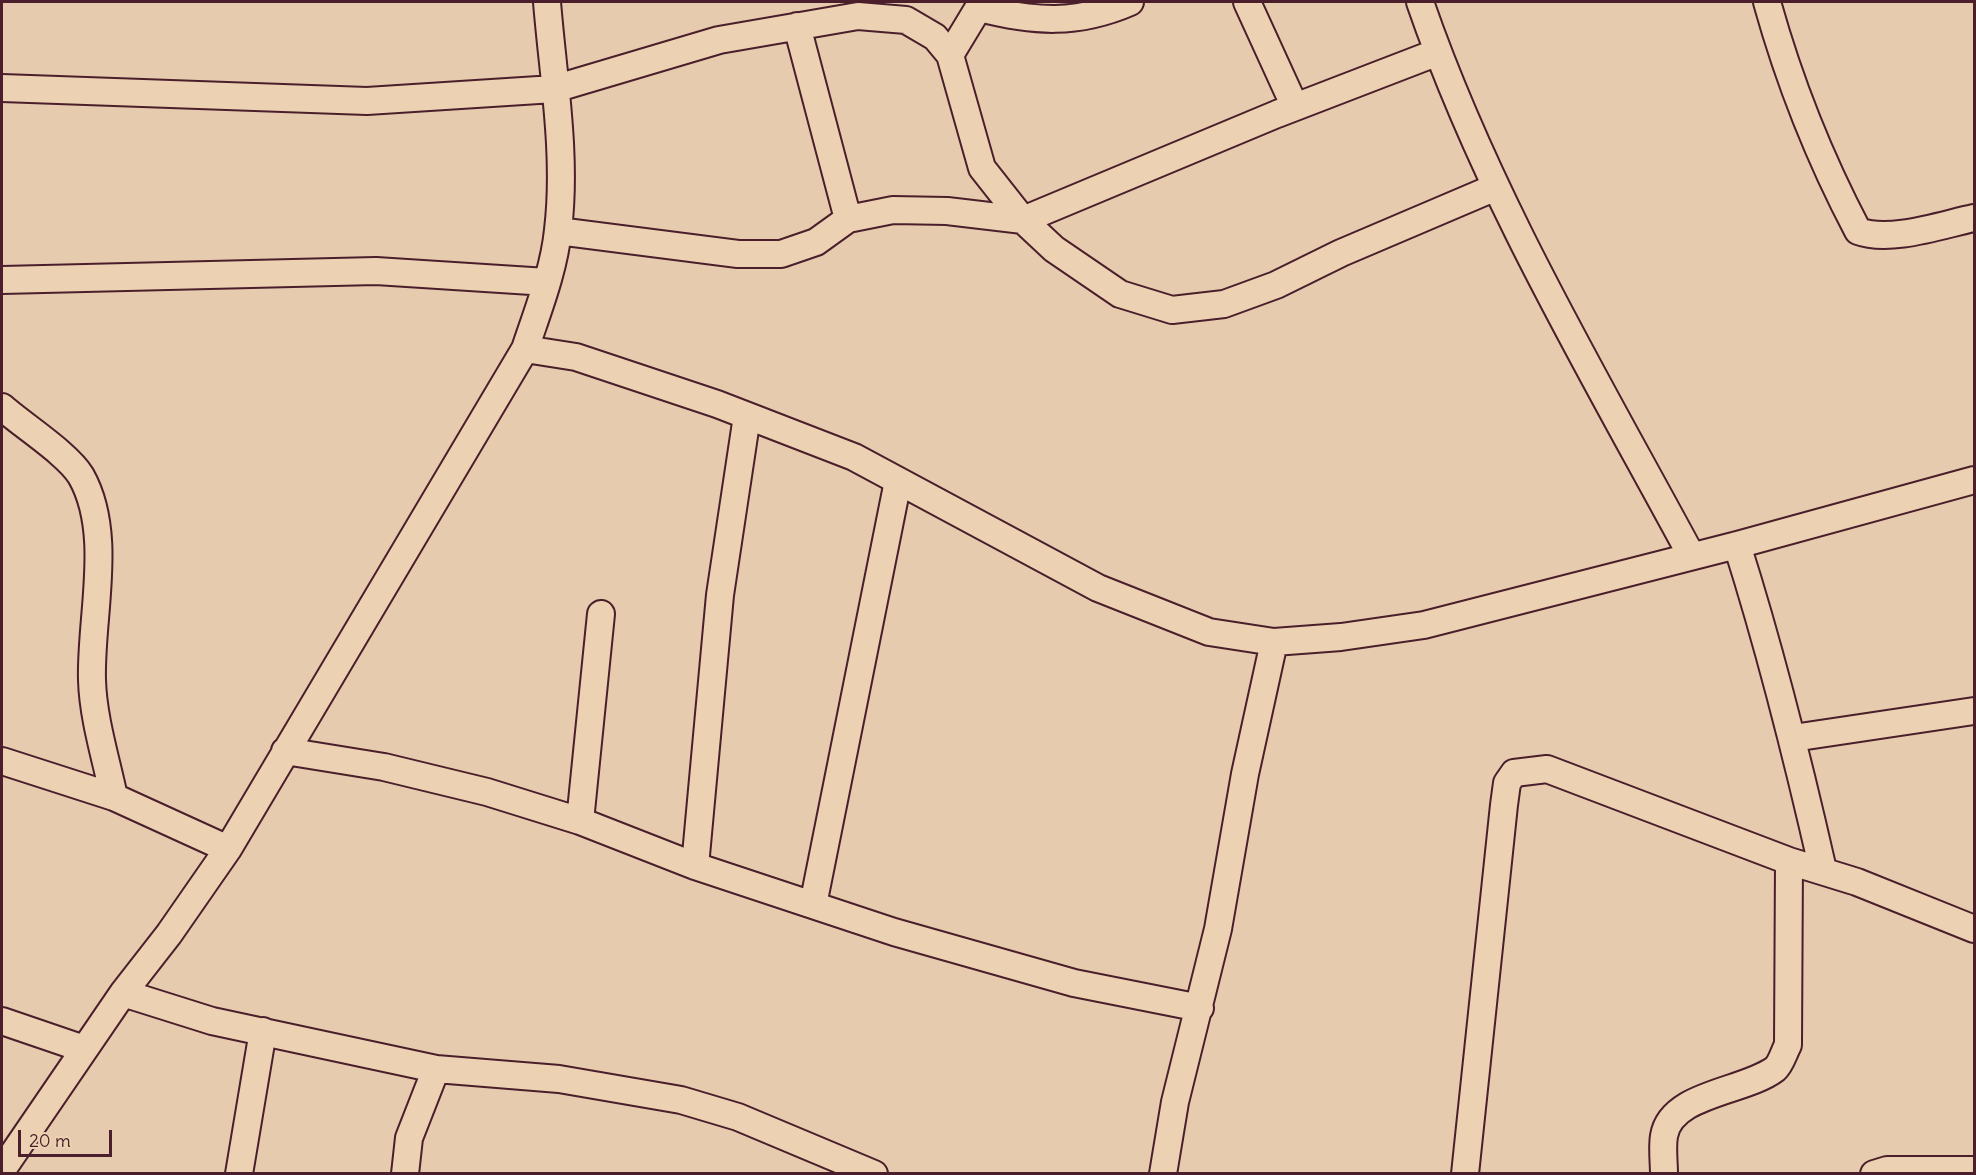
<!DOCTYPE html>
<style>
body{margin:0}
#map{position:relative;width:1976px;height:1175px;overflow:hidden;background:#e6cbae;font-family:Delius,sans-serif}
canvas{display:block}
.frame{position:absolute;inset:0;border:3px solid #4a1f2b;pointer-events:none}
.scale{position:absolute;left:18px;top:1130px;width:94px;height:27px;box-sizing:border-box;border:3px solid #4a1f2b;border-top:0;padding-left:8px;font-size:18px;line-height:21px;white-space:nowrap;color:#4a1f2b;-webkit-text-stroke:4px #ecd2b3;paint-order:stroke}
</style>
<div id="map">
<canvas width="1976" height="1175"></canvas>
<div class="frame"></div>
<div class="scale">20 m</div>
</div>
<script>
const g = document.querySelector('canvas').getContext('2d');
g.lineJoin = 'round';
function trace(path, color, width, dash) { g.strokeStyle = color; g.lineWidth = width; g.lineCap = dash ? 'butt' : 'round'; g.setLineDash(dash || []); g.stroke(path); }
const minor = new Path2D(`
 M 1247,2 L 1295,107
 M 1420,2 C 1487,196 1594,375 1691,555
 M 1767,2 C 1789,81 1820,159 1858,231 C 1890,243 1941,225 1974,218
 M 979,8 C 1034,22 1077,25 1130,2
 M 797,26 L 848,219
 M 950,55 L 982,2
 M 2,88 L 367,101 L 554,89 L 719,40 L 858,16 L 906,20 L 935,37 L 950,55 L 982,168 L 1023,220 L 1054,249 L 1120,294 L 1172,310 L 1224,304 L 1276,285 L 1341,253 L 1496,187
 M 558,231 L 738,254 L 781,254 L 816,242 L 848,219 L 893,210 L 947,211 L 1023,220 L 1277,114 L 1438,52
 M 2,280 L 376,271 L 547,282
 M 525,349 L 576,357 L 717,404 L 854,457 L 1098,588 L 1209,632 L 1274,642 L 1341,637 L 1424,625 L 1737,545 L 1974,480
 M 2,407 C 22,425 68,454 81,476 C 114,534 90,617 92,680 C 93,718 106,759 114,797
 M 1737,545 C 1771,652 1798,760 1823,870
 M 1793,738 L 1974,711
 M 285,751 L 384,767 L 487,792 L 580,821 L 695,866 L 894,932 L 1074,983 L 1200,1008
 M 2,761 L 114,797 L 228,849
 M 580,821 L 601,614
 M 695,866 L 720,595 L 747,416
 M 813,905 L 898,481
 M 123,993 L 212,1021 L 436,1069 L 559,1079 L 681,1100 L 738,1117 L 874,1174
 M 2,1021 L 84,1049
 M 2,1170 L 123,993 L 169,934 L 228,849 L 525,349 C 538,310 554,270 558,230 C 567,155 553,76 547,2
 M 239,1174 L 263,1031
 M 405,1174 L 409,1138 L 436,1069
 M 1163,1174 L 1175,1102 L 1218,929 L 1245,774 L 1274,642
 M 1465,1174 L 1504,805 L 1507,783 L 1514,773 L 1547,769 L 1789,861 L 1857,882 L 1974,929
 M 1664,1174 C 1664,1162 1662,1148 1664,1136 C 1671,1093 1745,1092 1775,1069 C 1781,1064 1784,1052 1788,1045 L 1789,861
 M 1874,1174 L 1887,1170 L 1974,1170`);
trace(minor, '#4a1f2b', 30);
trace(minor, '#ecd2b3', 26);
</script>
